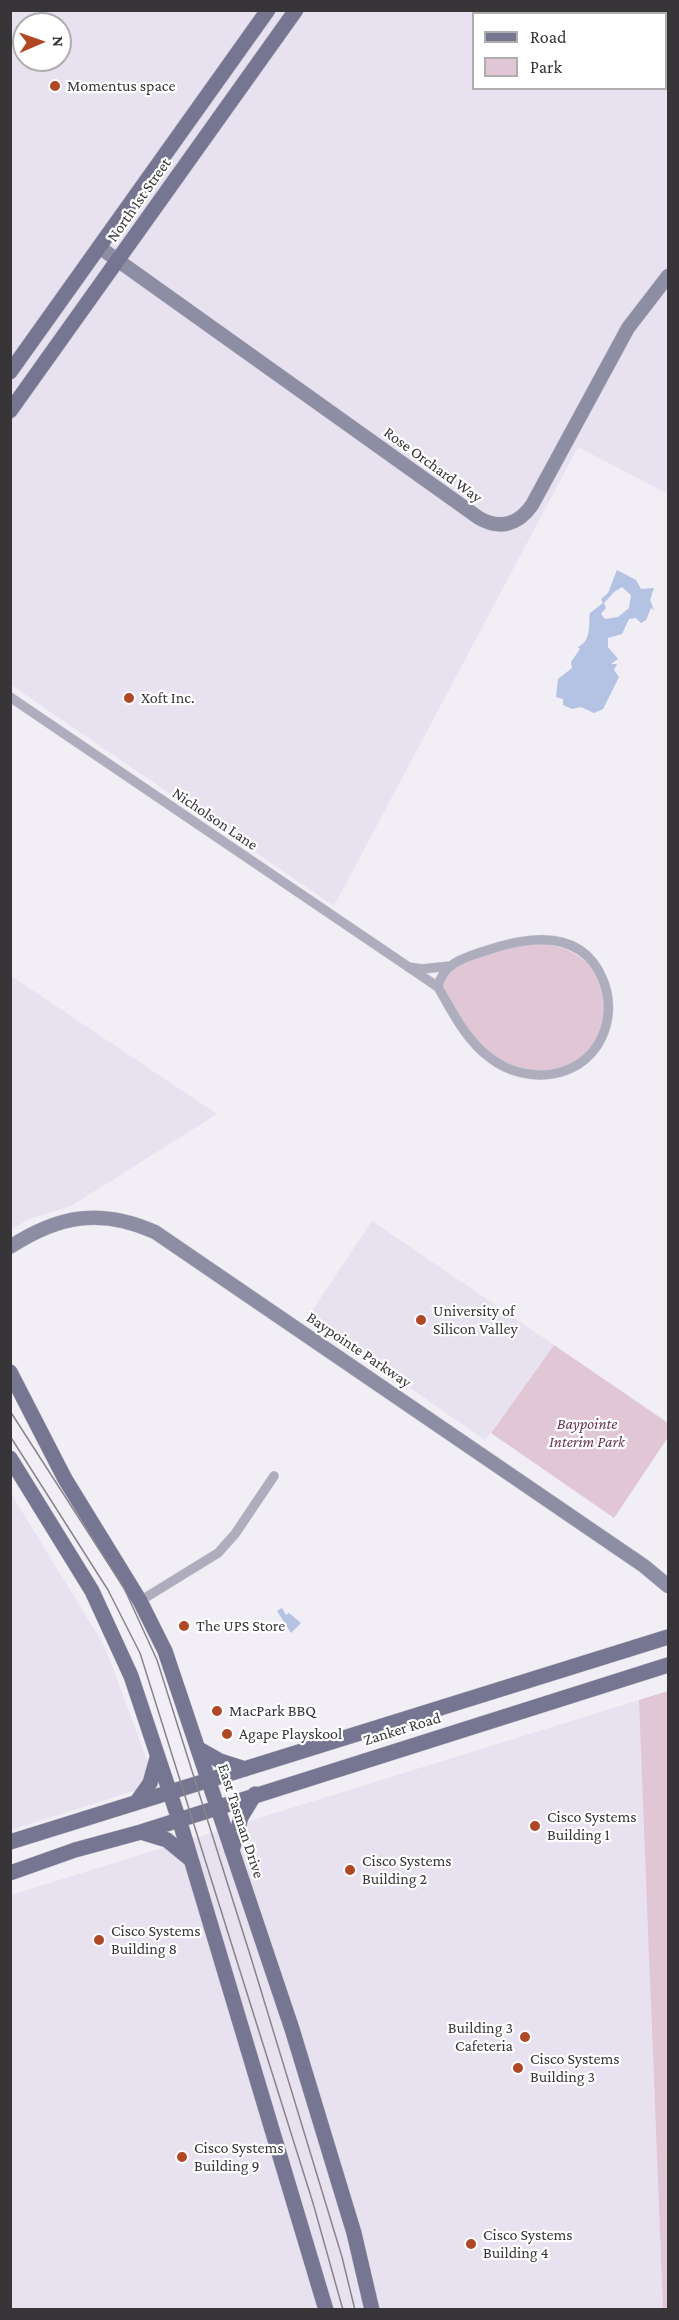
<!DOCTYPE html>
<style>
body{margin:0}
#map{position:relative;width:679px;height:2320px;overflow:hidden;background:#f1eef6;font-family:"Crimson Pro",serif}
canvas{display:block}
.frame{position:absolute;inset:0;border:12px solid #373538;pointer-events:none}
.legend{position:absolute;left:472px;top:12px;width:195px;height:78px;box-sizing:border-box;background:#fff;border:2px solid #afaeaf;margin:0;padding:8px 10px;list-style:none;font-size:18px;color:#373538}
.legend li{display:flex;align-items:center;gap:12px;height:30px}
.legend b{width:30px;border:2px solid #afaeaf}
.north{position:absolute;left:12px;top:12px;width:60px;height:60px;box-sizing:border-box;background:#fff;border:2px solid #afaeaf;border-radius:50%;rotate:88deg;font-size:16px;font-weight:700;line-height:24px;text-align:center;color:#373538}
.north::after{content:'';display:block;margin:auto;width:21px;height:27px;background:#b04825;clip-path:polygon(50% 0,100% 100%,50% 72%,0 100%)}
</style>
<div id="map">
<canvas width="679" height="2320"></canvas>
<div class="frame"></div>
<ul class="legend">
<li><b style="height:8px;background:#767692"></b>Road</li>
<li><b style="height:16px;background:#e1c6d6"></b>Park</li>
</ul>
<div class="north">N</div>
</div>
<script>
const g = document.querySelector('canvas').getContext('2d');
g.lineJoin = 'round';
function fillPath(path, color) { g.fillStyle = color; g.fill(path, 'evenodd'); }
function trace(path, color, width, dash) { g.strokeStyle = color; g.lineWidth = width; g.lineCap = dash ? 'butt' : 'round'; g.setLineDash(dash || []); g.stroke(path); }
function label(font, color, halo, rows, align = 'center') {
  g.font = font + ' "Crimson Pro",serif'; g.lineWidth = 4.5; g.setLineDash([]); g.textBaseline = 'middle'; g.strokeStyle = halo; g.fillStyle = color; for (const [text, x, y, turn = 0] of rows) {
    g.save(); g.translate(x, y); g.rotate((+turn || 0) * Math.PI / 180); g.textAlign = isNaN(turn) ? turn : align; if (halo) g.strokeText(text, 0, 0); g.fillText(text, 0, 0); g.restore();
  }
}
fillPath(new Path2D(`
 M 10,11 L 668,11 L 668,494 L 578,447 L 334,906 L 11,685 ZM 474,14 L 666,14 L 666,88 L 474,88 ZM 24,24 L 60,24 L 60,60 L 24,60 Z
 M 11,976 L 217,1114 L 71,1206 L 29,1219 L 11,1230 Z
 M 372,1221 L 554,1345 L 485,1440 L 308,1317 Z
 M 10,1492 L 105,1647 L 156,1784 L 11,1830 Z
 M 668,1691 L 651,2007 L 663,2309 L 11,2310 L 11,1895 Z`), '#e7e1f0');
fillPath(new Path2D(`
 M 535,943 C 633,946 624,1077 534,1070 C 520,1068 502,1063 491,1054 C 470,1038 455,1010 442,988 C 451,954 505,948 535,943 Z
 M 554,1345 L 668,1423 L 668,1437 L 614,1518 L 491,1433 Z
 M 668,1691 L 668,2309 L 663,2310 L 639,1700 Z`), '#e1c6d6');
fillPath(new Path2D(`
 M 617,570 L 636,580 L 641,589 L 654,588 L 650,600 L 654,610 L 651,608 L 646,620 L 641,623 L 636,618 L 629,619 L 622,634 L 608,638 L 608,647 L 618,659 L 611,664 L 617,664 L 614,670 L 619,677 L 603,709 L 594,713 L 581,707 L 572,709 L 563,705 L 563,699 L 556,697 L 558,679 L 572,668 L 571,662 L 580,649 L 578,647 C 593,640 588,621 590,613 L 603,603 L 601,599 L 608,593 ZM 622,587 L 631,595 L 629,608 L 618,617 L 605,619 L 601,614 L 606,608 L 604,603 L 614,592 Z
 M 282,1608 L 286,1615 L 289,1613 L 301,1623 L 291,1633 L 277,1611 Z`), '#b4c2e4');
const street = new Path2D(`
 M 10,697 L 438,987 C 452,1011 466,1040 489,1057 C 528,1088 589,1079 605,1029 C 610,1013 609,995 603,980 C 582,928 528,936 485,951 C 464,958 443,963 438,987
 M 408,967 L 422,969 L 450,966
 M 140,1601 L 218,1553 L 235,1534 L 274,1476`);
const secondary = new Path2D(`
 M 99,247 L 479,518 C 500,530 518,525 532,505 L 628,328 L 668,276
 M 10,1247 C 59,1215 101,1208 155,1232 L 644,1566 L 668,1586`);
const primary = new Path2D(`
 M 10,372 L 268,10
 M 10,411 L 296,10
 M 10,1372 L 65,1479 L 140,1601 L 165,1651 L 292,2029 L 354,2233 L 372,2310
 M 10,1458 L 92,1591 L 131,1676 L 182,1829 L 326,2310
 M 199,1749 L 220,1761 L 245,1769
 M 136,1803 L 150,1783 L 157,1758
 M 141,1832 L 167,1840 L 190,1859
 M 10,1842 L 668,1637
 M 232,1851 L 241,1817 L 255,1794
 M 10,1873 L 75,1850 L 141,1832 L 668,1665`);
trace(street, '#ccc9d0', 10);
trace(secondary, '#ccc9d0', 15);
trace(primary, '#ccc9d0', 16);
trace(street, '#adadbd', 9);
trace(secondary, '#8d8da4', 14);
trace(primary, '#767692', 15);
trace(new Path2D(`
 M 10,1411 L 124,1588 L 157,1660 L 252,1961 L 342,2257 L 355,2310
 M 10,1436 L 108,1590 L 140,1653 L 313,2203 L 343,2310`), '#88858a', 1.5);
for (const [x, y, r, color] of [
 [55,86,6,"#b04825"],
 [129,698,6,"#b04825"],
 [421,1320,6,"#b04825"],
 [184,1626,6,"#b04825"],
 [217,1711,6,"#b04825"],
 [227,1734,6,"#b04825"],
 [535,1826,6,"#b04825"],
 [350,1870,6,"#b04825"],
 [99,1940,6,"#b04825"],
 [525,2037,6,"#b04825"],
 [518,2068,6,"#b04825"],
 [182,2157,6,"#b04825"],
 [471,2244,6,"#b04825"]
]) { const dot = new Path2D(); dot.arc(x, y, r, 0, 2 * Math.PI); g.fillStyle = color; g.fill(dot); trace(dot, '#fff', 2); }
label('16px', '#373538', '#fff', [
 ["Momentus space",67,86],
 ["Xoft Inc.",141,698],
 ["University of",433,1311],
 ["Silicon Valley",433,1329],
 ["The UPS Store",196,1626],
 ["MacPark BBQ",229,1711],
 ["Agape Playskool",239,1734],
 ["Cisco Systems",547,1817],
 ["Building 1",547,1835],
 ["Cisco Systems",362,1861],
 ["Building 2",362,1879],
 ["Cisco Systems",111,1931],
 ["Building 8",111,1949],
 ["Building 3",513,2028,"right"],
 ["Cafeteria",513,2046,"right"],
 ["Cisco Systems",530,2059],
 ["Building 3",530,2077],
 ["Cisco Systems",194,2148],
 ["Building 9",194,2166],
 ["Cisco Systems",483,2235],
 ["Building 4",483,2253]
], 'left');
label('16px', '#373538', '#fff', [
 ["North 1st Street",139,200,-55],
 ["Rose Orchard Way",433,465,36],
 ["Nicholson Lane",215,819,34],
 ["Baypointe Parkway",359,1350,34],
 ["Zanker Road",402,1729,-17],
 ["East Tasman Drive",241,1821,72]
]);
label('italic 16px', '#663654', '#fff', [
 ["Baypointe",587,1424],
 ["Interim Park",587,1442]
]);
</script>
